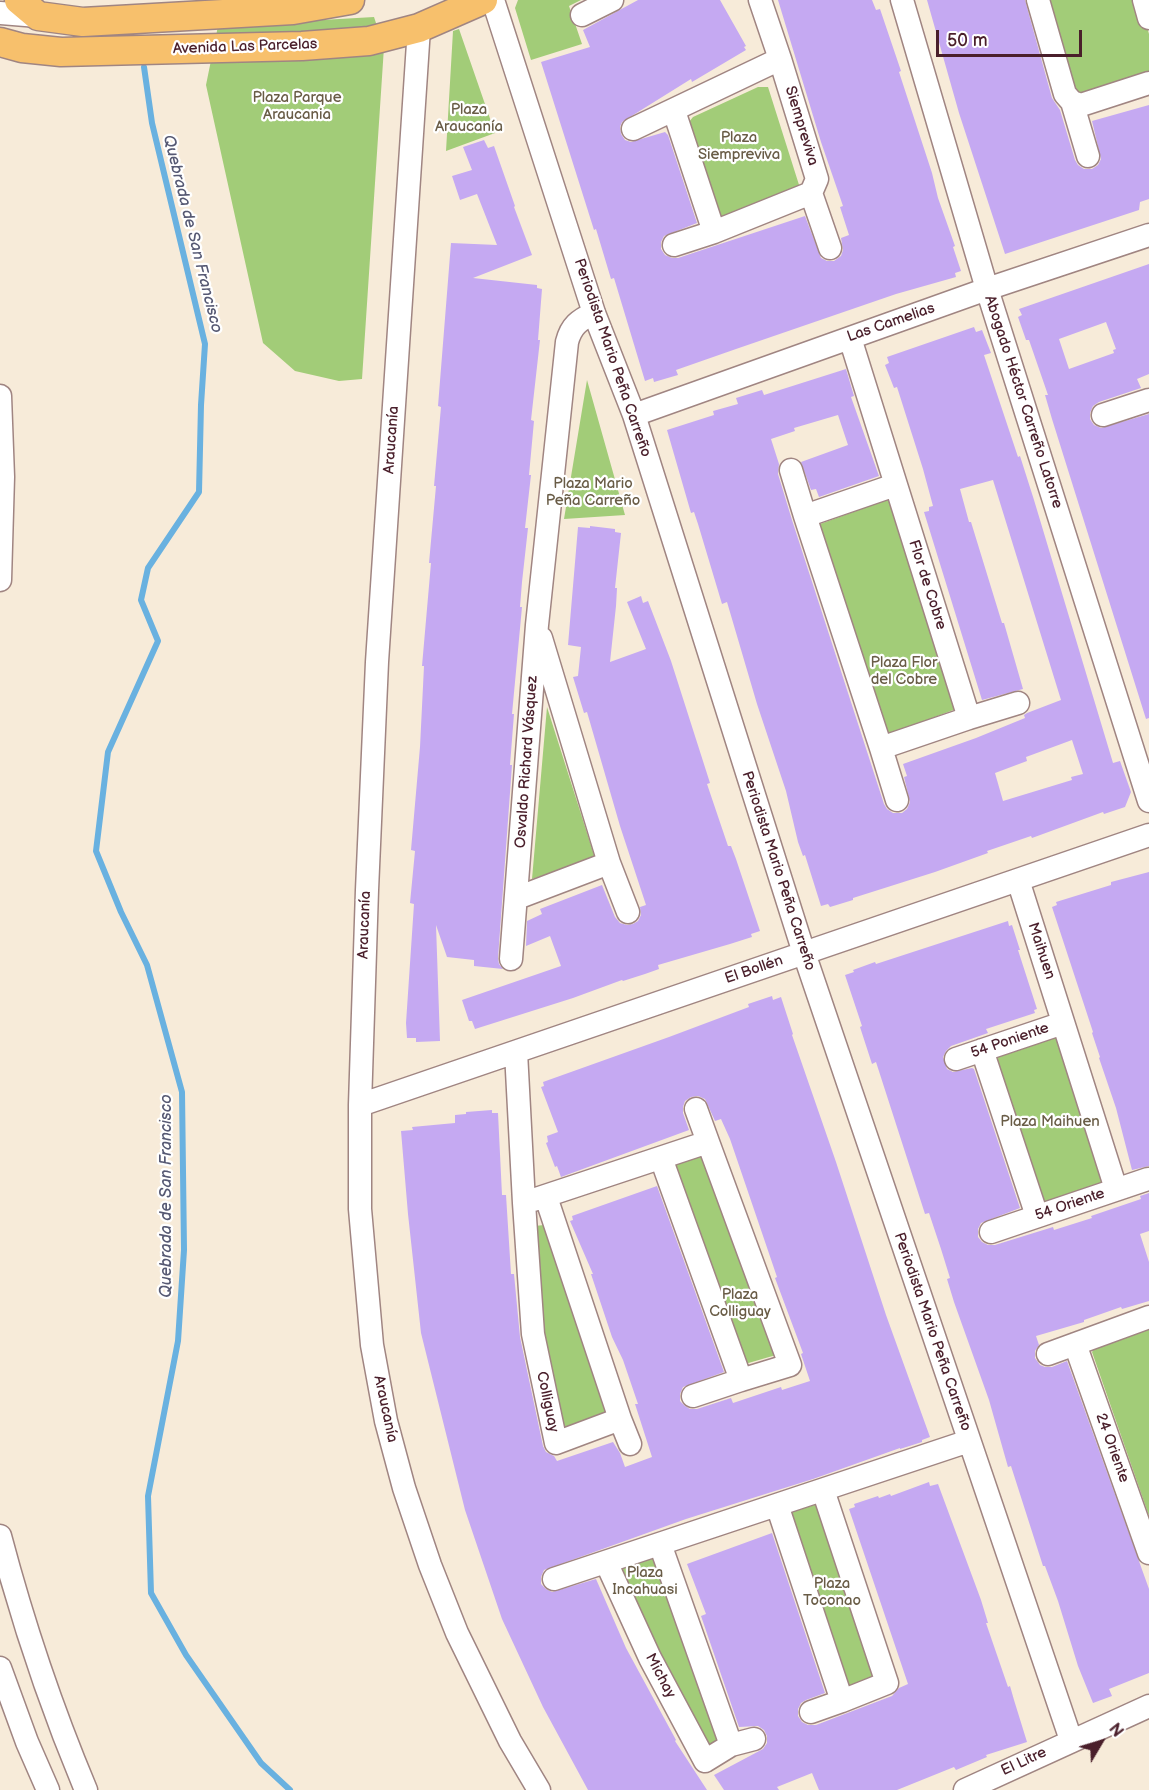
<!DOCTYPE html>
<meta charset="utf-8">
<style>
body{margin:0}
#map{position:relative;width:1149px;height:1790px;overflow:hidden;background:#f7ebd9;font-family:"Balsamiq Sans",sans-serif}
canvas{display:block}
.north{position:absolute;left:1071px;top:1712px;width:60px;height:60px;-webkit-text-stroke:4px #fff;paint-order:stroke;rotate:52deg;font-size:16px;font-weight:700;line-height:24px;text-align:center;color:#4a1f2b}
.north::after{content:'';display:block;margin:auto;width:21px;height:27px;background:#4a1f2b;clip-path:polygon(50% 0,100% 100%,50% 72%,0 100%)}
.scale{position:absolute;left:936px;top:30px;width:146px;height:27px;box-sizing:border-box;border:3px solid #4a1f2b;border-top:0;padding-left:8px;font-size:18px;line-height:21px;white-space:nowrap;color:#4a1f2b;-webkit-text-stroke:4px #fff;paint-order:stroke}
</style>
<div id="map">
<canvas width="1149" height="1790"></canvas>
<div class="north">N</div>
<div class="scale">50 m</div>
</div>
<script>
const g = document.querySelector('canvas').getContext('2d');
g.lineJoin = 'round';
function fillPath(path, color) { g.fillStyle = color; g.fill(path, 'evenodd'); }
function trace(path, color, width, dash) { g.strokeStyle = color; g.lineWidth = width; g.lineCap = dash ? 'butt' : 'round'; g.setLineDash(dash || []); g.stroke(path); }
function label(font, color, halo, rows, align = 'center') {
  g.font = font + ' "Balsamiq Sans",sans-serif'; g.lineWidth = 4.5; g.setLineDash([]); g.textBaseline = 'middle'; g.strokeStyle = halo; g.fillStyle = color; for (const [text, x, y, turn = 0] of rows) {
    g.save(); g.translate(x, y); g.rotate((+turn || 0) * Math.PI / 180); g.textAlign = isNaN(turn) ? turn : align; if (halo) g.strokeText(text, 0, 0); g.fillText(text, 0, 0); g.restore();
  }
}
fillPath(new Path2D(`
 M 518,0 L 581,0 L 569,6 L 582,44 L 531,60 L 515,8 Z
 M 1047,0 L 1139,0 L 1149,34 L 1149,79 L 1081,99 L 1072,93 Z
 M 374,17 L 384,47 L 362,379 L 339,381 L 295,371 L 263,343 L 206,85 L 218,26 Z
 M 459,29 L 495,133 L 446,151 L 453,31 Z
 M 758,87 L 768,87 L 800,188 L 717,220 L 685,127 L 693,117 Z
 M 587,380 L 625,515 L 564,519 Z
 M 889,499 L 956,709 L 885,736 L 820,524 Z
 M 547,707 L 595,858 L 532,879 Z
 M 1052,1032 L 1060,1037 L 1107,1176 L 1103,1186 L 1051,1204 L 1038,1200 L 993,1051 Z
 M 703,1153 L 776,1355 L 745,1364 L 673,1165 Z
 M 544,1225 L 608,1412 L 565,1429 L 543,1329 L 535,1226 Z
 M 1144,1325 L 1149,1330 L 1149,1516 L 1092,1352 L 1099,1342 Z
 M 824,1502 L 882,1679 L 844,1691 L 786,1514 Z
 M 658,1553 L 724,1739 L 707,1751 L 614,1565 Z`), '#a2cc78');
trace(new Path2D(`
 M 144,67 L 152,123 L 205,344 L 201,405 L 199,492 L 148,568 L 141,600 L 158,641 L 108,752 L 96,851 L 121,912 L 147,965 L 182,1092 L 184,1250 L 178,1341 L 148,1496 L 151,1593 L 186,1655 L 261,1763 L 290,1790`), '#69b1e0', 6);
fillPath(new Path2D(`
 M 638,0 L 720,0 L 746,46 L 744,47 L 746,50 L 692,82 L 691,79 L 622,122 L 620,127 L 621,134 L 625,140 L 631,142 L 665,132 L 668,135 L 697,223 L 664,236 L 661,242 L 661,249 L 665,255 L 672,258 L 678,258 L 805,216 L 821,258 L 827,261 L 834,261 L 841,256 L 843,250 L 841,238 L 849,235 L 840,207 L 843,206 L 821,142 L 778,0 L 872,0 L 876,10 L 880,9 L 901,71 L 899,72 L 932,173 L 938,198 L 955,246 L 953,247 L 961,271 L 955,273 L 956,277 L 896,294 L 736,349 L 676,370 L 678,375 L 654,382 L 653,378 L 645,381 L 614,278 L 611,279 L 596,229 L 594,230 L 541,62 L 590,47 L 583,30 Z
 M 927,0 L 1025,0 L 1052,98 L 1060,110 L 1075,160 L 1078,165 L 1084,169 L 1092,169 L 1098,165 L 1101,159 L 1092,121 L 1149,105 L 1149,199 L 1140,202 L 1139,210 L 1005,254 L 959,113 Z
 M 484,140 L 488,148 L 494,146 L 515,206 L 514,207 L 532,255 L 473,278 L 537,285 L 537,288 L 542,289 L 538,340 L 540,340 L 531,420 L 534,421 L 529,475 L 531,475 L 525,528 L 528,528 L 522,582 L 520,607 L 522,607 L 512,714 L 514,714 L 510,765 L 512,765 L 498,958 L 499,964 L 503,969 L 474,966 L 474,960 L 447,957 L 436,925 L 440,1041 L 416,1042 L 416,1038 L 407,1038 L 406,1023 L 414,904 L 410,903 L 415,851 L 411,850 L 420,747 L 424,666 L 422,666 L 431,563 L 429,563 L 436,486 L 434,486 L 441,407 L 438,406 L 451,243 L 497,245 L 477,194 L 460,200 L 452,176 L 472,170 L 463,147 Z
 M 1149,264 L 1149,374 L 1137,379 L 1141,388 L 1099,402 L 1093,406 L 1090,413 L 1090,419 L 1094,425 L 1101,428 L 1149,414 L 1149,718 L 1146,719 L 1052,419 L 1045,395 L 1048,395 L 1029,340 L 1026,340 L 1018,317 L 1022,315 L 1019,309 ZM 1106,322 L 1116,349 L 1113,350 L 1114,353 L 1069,369 L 1059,339 Z
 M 974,327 L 976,332 L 982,330 L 991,353 L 984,355 L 1018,457 L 1020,456 L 1034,500 L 1113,763 L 1120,761 L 1131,792 L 1125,807 L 1104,814 L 1103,812 L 1032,838 L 1031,836 L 987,851 L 988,853 L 935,872 L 853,898 L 853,900 L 830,907 L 828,904 L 821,906 L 805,855 L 803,856 L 798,842 L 786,791 L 757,704 L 727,602 L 722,604 L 698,524 L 694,512 L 691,513 L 667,430 L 714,415 L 713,411 L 738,404 L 736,398 L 762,390 L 764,395 L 846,369 L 854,396 L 851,397 L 879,476 L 819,497 L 816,489 L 811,490 L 801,462 L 848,445 L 838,415 L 794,428 L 795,431 L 771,439 L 779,464 L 778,474 L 792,520 L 884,804 L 887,809 L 893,813 L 902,813 L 907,809 L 910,802 L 904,777 L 907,776 L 903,764 L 976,738 L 1025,718 L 1024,715 L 1027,713 L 1061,700 L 993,480 L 960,489 L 969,522 L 971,522 L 1002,623 L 1004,623 L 1023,689 L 982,700 L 924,512 L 929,511 L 929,507 L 933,506 L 923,469 L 897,387 L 894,388 L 885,365 L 889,363 L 887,357 ZM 1072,740 L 1083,774 L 1071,777 L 1072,780 L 1003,801 L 995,773 L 1027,761 L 1026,757 Z
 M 590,526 L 615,529 L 615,532 L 621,533 L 615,588 L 617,588 L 616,606 L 610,662 L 646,649 L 627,602 L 641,596 L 643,603 L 648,601 L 671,661 L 710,783 L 707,784 L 728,846 L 731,846 L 736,859 L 760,931 L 751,934 L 752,937 L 730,944 L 658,965 L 659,969 L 645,974 L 623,981 L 622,980 L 573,998 L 475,1029 L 472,1021 L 469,1021 L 462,1000 L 561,966 L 550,936 L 526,946 L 527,921 L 542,914 L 540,909 L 602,885 L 615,917 L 620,923 L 627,925 L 633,924 L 638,921 L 641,915 L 640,907 L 646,905 L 620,826 L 587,712 L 584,713 L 573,677 L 578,676 L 581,647 L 568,645 L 578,527 L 590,528 Z
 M 1149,872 L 1149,1166 L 1132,1170 L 1116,1108 L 1099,1058 L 1100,1057 L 1092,1033 L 1093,1032 L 1052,907 L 1057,905 L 1056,902 L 1111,885 L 1111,882 Z
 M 1008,921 L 1009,926 L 1012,925 L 1020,950 L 1018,950 L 1037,1009 L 1034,1010 L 1035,1013 L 986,1029 L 988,1033 L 951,1046 L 946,1051 L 943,1057 L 947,1069 L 953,1072 L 972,1068 L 974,1069 L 1020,1208 L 981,1223 L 978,1229 L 978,1237 L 982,1242 L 988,1245 L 995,1245 L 1053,1227 L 1054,1230 L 1092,1218 L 1091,1216 L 1141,1199 L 1140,1196 L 1149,1193 L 1149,1231 L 1140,1234 L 1149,1262 L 1149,1301 L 1122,1309 L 1121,1307 L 1084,1320 L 1084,1322 L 1036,1336 L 1039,1345 L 1035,1351 L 1035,1358 L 1040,1365 L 1045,1367 L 1052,1367 L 1067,1361 L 1149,1589 L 1149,1673 L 1109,1689 L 1112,1696 L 1093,1703 L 1078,1666 L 1058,1601 L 1045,1566 L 1043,1566 L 1011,1466 L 1008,1467 L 1004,1453 L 989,1400 L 954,1302 L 947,1279 L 950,1278 L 941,1249 L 929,1213 L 925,1214 L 876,1062 L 872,1064 L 860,1027 L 862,1026 L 845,975 L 854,972 L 853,970 L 875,962 L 876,964 Z
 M 772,996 L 773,1000 L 781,997 L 793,1034 L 792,1035 L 836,1162 L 886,1315 L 930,1437 L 922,1440 L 922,1442 L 900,1449 L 900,1448 L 813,1479 L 686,1519 L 544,1570 L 541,1577 L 541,1584 L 546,1589 L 552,1592 L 596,1579 L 626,1648 L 676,1740 L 675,1741 L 707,1790 L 588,1790 L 543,1707 L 502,1619 L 465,1510 L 421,1333 L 408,1214 L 401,1131 L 413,1130 L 412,1127 L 455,1123 L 455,1115 L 466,1114 L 466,1112 L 492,1110 L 492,1113 L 498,1113 L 502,1195 L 506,1195 L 511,1274 L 514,1274 L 520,1337 L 543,1446 L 546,1452 L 554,1456 L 557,1461 L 613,1442 L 620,1453 L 625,1467 L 652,1457 L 635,1404 L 638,1404 L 623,1360 L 612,1337 L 591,1274 L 593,1274 L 570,1221 L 573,1220 L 572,1216 L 657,1186 L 724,1372 L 683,1387 L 680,1394 L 680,1401 L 685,1406 L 690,1409 L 697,1409 L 731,1398 L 733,1403 L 781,1387 L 782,1390 L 810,1381 L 801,1354 L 803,1353 L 775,1278 L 777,1277 L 730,1139 L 721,1119 L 715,1121 L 705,1099 L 698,1096 L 691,1097 L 685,1101 L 683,1107 L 683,1113 L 689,1130 L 561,1177 L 557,1166 L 555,1167 L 546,1143 L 548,1142 L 547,1136 L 558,1132 L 541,1087 L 544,1086 L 543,1082 L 669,1037 L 749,1007 L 748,1004 Z
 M 929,1482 L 930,1486 L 938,1484 L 981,1600 L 988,1623 L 986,1623 L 1008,1687 L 1010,1686 L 1014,1700 L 1027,1742 L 986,1755 L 987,1757 L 956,1770 L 954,1767 L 897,1790 L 819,1790 L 812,1773 L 777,1787 L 779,1790 L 724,1790 L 714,1775 L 763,1749 L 767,1743 L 767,1736 L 764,1730 L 758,1726 L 739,1727 L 701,1616 L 706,1614 L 687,1564 L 772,1533 L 825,1693 L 806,1700 L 801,1703 L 798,1709 L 798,1716 L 802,1722 L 808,1725 L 816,1725 L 892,1696 L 899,1688 L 908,1684 L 849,1509 L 855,1507 L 854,1504 L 878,1496 L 879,1498 L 890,1494 L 891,1496 Z`), '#c5a9f2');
const minor = new Path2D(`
 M 493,0 L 594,313 L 634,415 L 804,953 L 1071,1740
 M 760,0 L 780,59
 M 902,0 L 987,289 L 1149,801
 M 1038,0 L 1065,94 L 1072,102 L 1081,105 L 1149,83
 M 1144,0 L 1149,18
 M 0,13 L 38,16
 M 582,15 L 612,0
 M 419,28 L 377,662 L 367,890 L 360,1105 L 360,1209 L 372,1345 L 386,1421 L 404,1488 L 430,1565 L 457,1633 L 510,1741 L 539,1790
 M 1072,102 L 1088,156
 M 674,111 L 714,232
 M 633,129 L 780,59 L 817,179 L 811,193 L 714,232 L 674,245
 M 811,193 L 830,248
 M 850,338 L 969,718 L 881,748 L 805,516 L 895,485
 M 0,396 L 3,477 L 0,580
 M 634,415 L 987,289 L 1149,235
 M 1103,415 L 1149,400
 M 791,470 L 805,516
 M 541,638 L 609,863 L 628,912
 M 969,718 L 1018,703
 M 881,748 L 897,800
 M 1018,880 L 1116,1189
 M 517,898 L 609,863
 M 511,959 L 537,625 L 567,342 C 571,326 579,320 594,313
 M 982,1050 L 1037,1216
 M 516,1052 L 524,1203 L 533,1334 L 556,1443 L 620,1419 L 546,1197
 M 956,1059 L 1063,1023
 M 360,1105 L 1149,835
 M 696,1109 L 708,1142
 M 524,1203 L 708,1142 L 790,1365 L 741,1380 L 661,1158
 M 991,1232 L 1148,1179
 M 1075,1344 L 1149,1553
 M 1048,1354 L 1149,1317
 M 693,1396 L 741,1380
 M 620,1419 L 630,1444
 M 777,1505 L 842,1701 L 887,1683 L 823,1490
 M 0,1536 C 23,1623 51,1707 86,1790
 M 606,1562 L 650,1658 L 705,1761 L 731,1745 L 660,1544
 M 554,1579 L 969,1441
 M 0,1668 L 27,1742 L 48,1790
 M 811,1712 L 842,1701
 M 731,1745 L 754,1739
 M 965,1790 L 1149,1706`);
const major = new Path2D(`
 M 19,0 L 38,16 L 83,22 L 293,10 L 350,0
 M 0,42 L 22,48 L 61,52 L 302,46 L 369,41 L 419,28 L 483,0`);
trace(minor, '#a08582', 25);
trace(major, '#a08582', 31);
trace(minor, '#fff', 22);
trace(major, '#f7c06c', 28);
label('15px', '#4a1f2b', '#fff', [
 ["Avenida Las Parcelas",245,47,-2],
 ["Siempreviva",801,126,73],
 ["Las Camelias",891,323,-19],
 ["Periodista Mario Peña Carreño",612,358,71],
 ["Abogado Héctor Carreño Latorre",1023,402,72],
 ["Araucanía",392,440,-86],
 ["Flor de Cobre",927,585,72],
 ["Osvaldo Richard Vásquez",527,762,-86],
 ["Periodista Mario Peña Carreño",778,871,72],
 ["Araucanía",365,925,-88],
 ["Maihuen",1041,951,72],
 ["El Bollén",754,970,-19],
 ["54 Poniente",1010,1041,-19],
 ["54 Oriente",1070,1205,-19],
 ["Periodista Mario Peña Carreño",932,1332,71],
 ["Colliguay",547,1402,78],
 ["Araucanía",385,1409,78],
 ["24 Oriente",1112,1448,70],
 ["Michay",660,1676,62],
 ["El Litre",1024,1762,-25]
]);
label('15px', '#695c46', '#fff', [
 ["Plaza Parque",297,98],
 ["Araucania",297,115],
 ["Plaza",469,110],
 ["Araucanía",469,127],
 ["Plaza",739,138],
 ["Siempreviva",739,155],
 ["Plaza Mario",593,484],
 ["Peña Carreño",593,501],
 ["Plaza Flor",904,663],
 ["del Cobre",904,680],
 ["Plaza Maihuen",1050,1122],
 ["Plaza",740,1295],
 ["Colliguay",740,1312],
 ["Plaza",645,1573],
 ["Incahuasi",645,1590],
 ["Plaza",832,1584],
 ["Toconao",832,1601]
]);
label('italic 16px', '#565973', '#fff', [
 ["Quebrada de San Francisco",192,234,76],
 ["Quebrada de San Francisco",167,1196,-90]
]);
</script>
